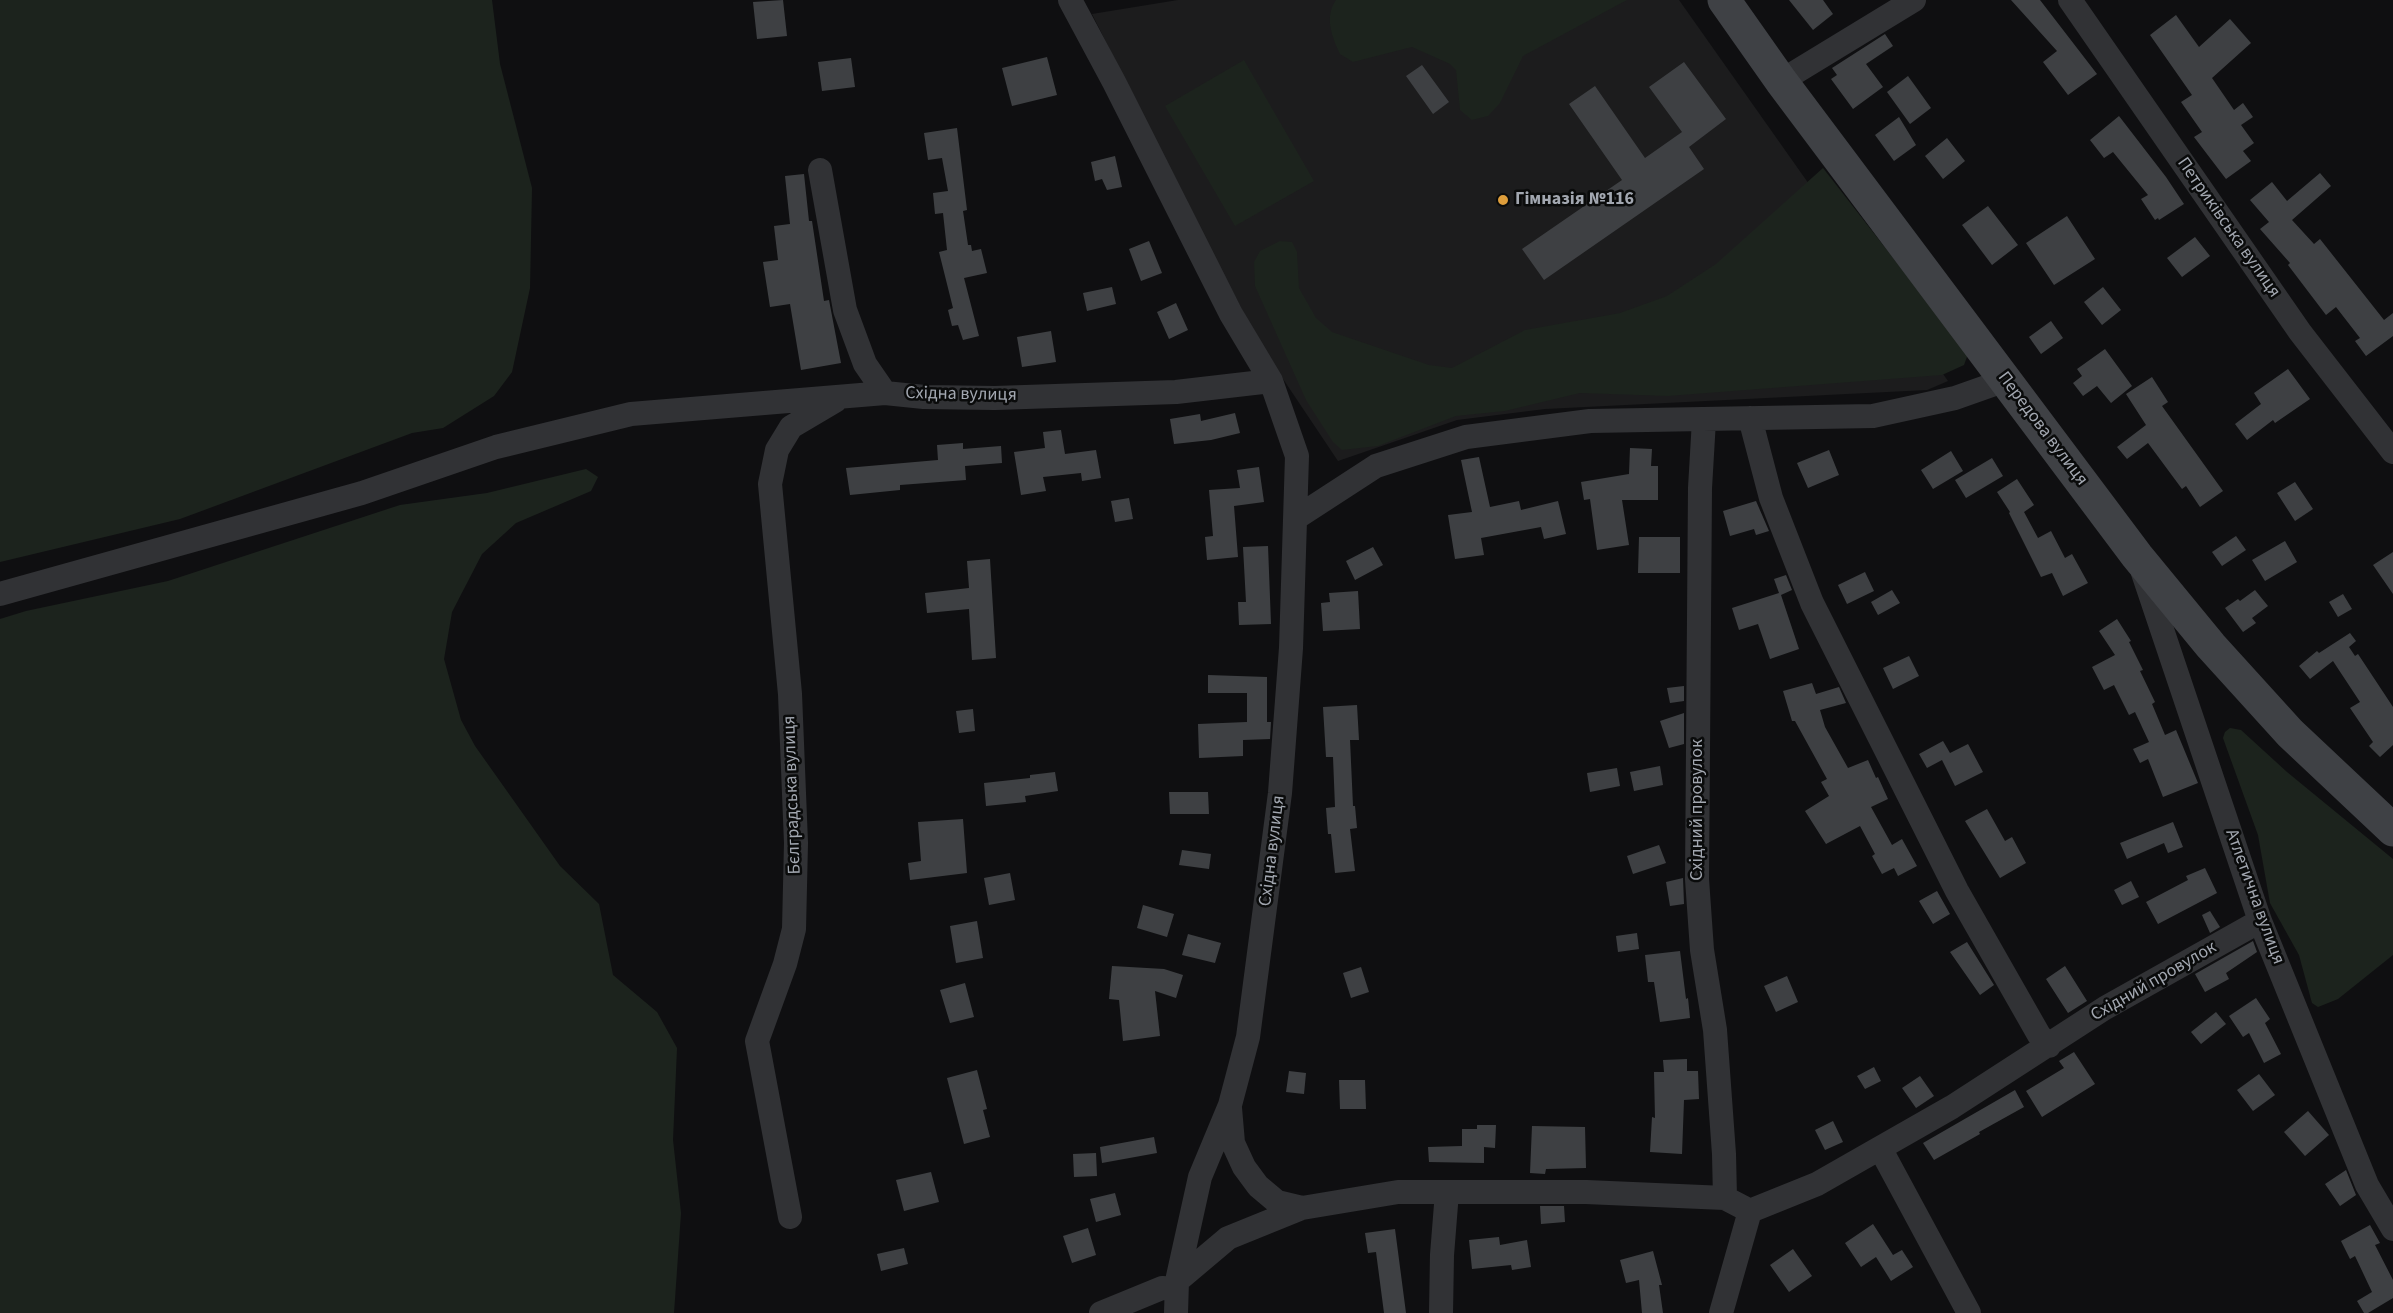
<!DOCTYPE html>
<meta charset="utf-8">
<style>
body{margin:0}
canvas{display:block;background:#0f0f11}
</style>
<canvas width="2393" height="1313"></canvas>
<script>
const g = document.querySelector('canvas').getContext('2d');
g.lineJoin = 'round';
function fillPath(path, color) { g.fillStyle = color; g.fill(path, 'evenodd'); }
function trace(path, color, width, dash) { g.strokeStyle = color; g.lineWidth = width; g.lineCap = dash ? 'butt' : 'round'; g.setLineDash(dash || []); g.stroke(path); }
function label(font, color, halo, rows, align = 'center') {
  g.font = font + ' "Source Sans 3",sans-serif'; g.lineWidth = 5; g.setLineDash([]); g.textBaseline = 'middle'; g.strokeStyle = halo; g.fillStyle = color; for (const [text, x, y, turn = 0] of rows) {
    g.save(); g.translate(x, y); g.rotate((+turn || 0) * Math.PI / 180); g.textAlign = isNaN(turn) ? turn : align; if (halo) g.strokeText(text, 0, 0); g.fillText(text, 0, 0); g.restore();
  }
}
fillPath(new Path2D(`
 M 1178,0 L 1679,0 L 1948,381 L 1927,390 L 1545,409 L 1457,420 L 1338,461 L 1263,349 L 1204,237 L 1092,14 Z`), '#1c1c1d');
fillPath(new Path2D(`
 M 0,0 L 492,0 L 500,64 L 532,188 L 530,288 L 512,372 L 494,396 L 443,428 L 412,433 L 180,519 L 0,562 Z
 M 1336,0 L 1627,0 L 1523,56 L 1500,103 L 1488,116 L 1472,120 L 1460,110 L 1456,70 L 1450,64 L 1412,47 L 1353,62 L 1340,54 C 1332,37 1324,17 1336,0 Z
 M 1244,60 L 1314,181 L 1235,226 L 1165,106 Z
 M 1823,168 L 1968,354 L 1964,365 L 1942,375 L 1668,396 L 1580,393 L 1505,411 L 1456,416 L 1378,446 L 1342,450 L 1333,442 L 1306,400 L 1255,286 L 1254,262 L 1260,251 L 1280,241 L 1292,242 L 1297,252 L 1299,288 L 1316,318 L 1332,332 L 1429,365 L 1452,368 L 1525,330 L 1620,313 L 1667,296 L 1716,264 Z
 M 586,469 L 598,477 L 591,491 L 516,523 L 482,554 L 452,612 L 444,659 L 461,720 L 475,746 L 560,866 L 599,904 L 613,975 L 657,1012 L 677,1048 L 673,1140 L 681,1213 L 674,1313 L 0,1313 L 0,619 L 26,611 L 168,581 L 400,505 L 487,493 Z
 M 2230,728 L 2241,730 L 2287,772 L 2393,859 L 2393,955 L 2338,999 L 2318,1007 L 2312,1003 L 2299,955 L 2270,903 L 2258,835 L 2223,738 L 2225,732 Z`), '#1c231d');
fillPath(new Path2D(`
 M 783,0 L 787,36 L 757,39 L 753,2 Z
 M 1789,0 L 1823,0 L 1833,14 L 1813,30 Z
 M 2011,0 L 2040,0 L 2097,74 L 2068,95 L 2043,62 L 2057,51 Z
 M 2176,15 L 2199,47 L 2230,19 L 2251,43 L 2212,78 L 2234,110 L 2243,103 L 2253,117 L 2241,125 L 2254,143 L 2243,151 L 2251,161 L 2226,179 L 2194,137 L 2202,132 L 2181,102 L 2192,95 L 2150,35 Z
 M 1885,34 L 1893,46 L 1866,64 L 1883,87 L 1853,109 L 1831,79 L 1837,75 L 1832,68 Z
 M 1047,57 L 1057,95 L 1012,106 L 1002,68 Z
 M 851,58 L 855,87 L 822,91 L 818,62 Z
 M 1684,62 L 1726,119 L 1689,147 L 1704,169 L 1544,280 L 1522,249 L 1622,180 L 1569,104 L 1595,86 L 1645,158 L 1682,132 L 1649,87 Z
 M 1422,65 L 1449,102 L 1433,114 L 1406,76 Z
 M 1908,76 L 1931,108 L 1910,124 L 1887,92 Z
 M 2119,116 L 2166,177 L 2184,204 L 2159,220 L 2158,218 L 2155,220 L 2141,199 L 2148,195 L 2113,152 L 2104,158 L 2090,140 Z
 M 1899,117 L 1916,145 L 1894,161 L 1875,135 Z
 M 957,128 L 967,210 L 963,211 L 968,245 L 971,245 L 972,251 L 981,249 L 987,273 L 964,278 L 979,336 L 963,340 L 958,325 L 952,326 L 948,310 L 953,308 L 939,252 L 947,250 L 943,213 L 935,214 L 933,193 L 948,191 L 942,158 L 928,160 L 924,133 Z
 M 1947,138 L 1965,161 L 1943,179 L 1925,156 Z
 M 1115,156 L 1122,187 L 1107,190 L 1102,179 L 1095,181 L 1091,162 Z
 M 2320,173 L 2331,186 L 2292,220 L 2314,244 L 2320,239 L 2384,320 L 2393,313 L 2393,336 L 2366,356 L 2355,341 L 2360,338 L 2336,307 L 2326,315 L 2288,265 L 2290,263 L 2260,229 L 2269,222 L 2250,200 L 2272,182 L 2287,201 Z
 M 804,174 L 809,221 L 812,221 L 824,301 L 829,300 L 841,363 L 801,370 L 790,304 L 770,307 L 763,262 L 778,260 L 774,226 L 790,224 L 785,176 Z
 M 1988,206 L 2018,245 L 1992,265 L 1962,225 Z
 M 2067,216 L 2095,259 L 2054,285 L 2026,243 Z
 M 2195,237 L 2210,256 L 2182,277 L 2167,258 Z
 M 1149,241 L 1162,273 L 1141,281 L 1129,249 Z
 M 1112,287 L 1116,304 L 1087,311 L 1083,293 Z
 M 2103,287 L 2121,310 L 2102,325 L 2084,302 Z
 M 1176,303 L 1188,330 L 1169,339 L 1157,312 Z
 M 2051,321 L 2063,338 L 2041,354 L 2029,337 Z
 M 1051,331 L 1056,362 L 1022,367 L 1017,337 Z
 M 2105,349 L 2132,386 L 2111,403 L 2097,386 L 2083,396 L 2073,383 L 2082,376 L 2077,369 Z
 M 2288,369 L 2310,399 L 2275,423 L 2273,420 L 2247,440 L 2235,424 L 2261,404 L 2254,393 Z
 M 2152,377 L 2168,402 L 2162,406 L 2223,491 L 2200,507 L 2186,486 L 2182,489 L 2148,443 L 2127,459 L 2117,447 L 2146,425 L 2126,394 Z
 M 1235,413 L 1240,433 L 1211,440 L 1174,444 L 1170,419 L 1200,414 L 1201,421 Z
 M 1061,430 L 1065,454 L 1096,450 L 1101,478 L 1082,481 L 1081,473 L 1043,477 L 1046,491 L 1021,495 L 1014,452 L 1045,448 L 1043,432 Z
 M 963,443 L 963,449 L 1001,446 L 1002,463 L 965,466 L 966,480 L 900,485 L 900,490 L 850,495 L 846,468 L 938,460 L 937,445 Z
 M 1630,448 L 1652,449 L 1651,466 L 1658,466 L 1658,500 L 1622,500 L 1629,545 L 1597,550 L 1590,499 L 1584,500 L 1581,482 L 1629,474 Z
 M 1829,450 L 1839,475 L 1808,488 L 1797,463 Z
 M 1951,451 L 1963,471 L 1933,489 L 1921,470 Z
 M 1479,457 L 1490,507 L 1519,501 L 1521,510 L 1558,501 L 1566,534 L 1544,539 L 1541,527 L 1481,538 L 1484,555 L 1455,559 L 1448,515 L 1472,512 L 1461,460 Z
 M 1992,458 L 2003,476 L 1966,498 L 1955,480 Z
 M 1259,467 L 1264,502 L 1234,506 L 1238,557 L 1207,560 L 1205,537 L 1213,536 L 1209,490 L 1240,488 L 1237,470 Z
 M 2017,479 L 2034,505 L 2024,512 L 2038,538 L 2051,531 L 2065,558 L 2072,554 L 2088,583 L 2063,596 L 2052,573 L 2041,577 L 2009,513 L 2010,512 L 1997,492 Z
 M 2295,482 L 2313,509 L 2295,521 L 2277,493 Z
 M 1129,498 L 1133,519 L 1115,522 L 1111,501 Z
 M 1756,501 L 1769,531 L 1756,535 L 1754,529 L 1730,536 L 1723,511 Z
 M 2236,536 L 2246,550 L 2222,566 L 2212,552 Z
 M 1639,537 L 1680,537 L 1680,573 L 1638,573 Z
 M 2285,541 L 2297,562 L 2265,581 L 2252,560 Z
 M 1268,546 L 1271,624 L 1239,625 L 1238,602 L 1246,602 L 1243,547 Z
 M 1373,547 L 1383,565 L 1355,580 L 1346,561 Z
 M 2393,552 L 2393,594 L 2373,565 Z
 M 990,559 L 996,658 L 972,660 L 969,609 L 927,613 L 925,593 L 969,588 L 967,561 Z
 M 1865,572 L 1874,591 L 1847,604 L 1838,585 Z
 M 1786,575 L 1792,590 L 1781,595 L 1799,649 L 1770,659 L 1758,624 L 1739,630 L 1732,608 L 1779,593 L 1774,579 Z
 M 1892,590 L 1900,603 L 1878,615 L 1871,602 Z
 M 2255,590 L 2268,606 L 2252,618 L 2256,623 L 2243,632 L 2225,608 L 2238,599 L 2240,601 Z
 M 1358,591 L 1360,629 L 1323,631 L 1321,603 L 1330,602 L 1329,593 Z
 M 2343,594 L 2352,609 L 2338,617 L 2329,602 Z
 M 2117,619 L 2131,641 L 2129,642 L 2143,670 L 2140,671 L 2155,702 L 2152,704 L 2165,735 L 2176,730 L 2198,783 L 2163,797 L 2148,759 L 2140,763 L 2133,749 L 2149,742 L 2135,712 L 2129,715 L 2114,685 L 2104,690 L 2092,667 L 2115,655 L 2099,631 Z
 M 2350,633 L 2356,641 L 2349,647 L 2355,656 L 2358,654 L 2393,707 L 2393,745 L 2380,757 L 2369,746 L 2373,742 L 2350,708 L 2360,702 L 2333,661 L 2310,679 L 2299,666 L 2317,651 L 2319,653 Z
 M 1909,656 L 1919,676 L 1893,689 L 1883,668 Z
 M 1208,675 L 1267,677 L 1267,722 L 1271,722 L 1270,739 L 1243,740 L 1243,756 L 1199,758 L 1198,724 L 1247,722 L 1247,693 L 1208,693 Z
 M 1812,683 L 1816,694 L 1839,687 L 1846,703 L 1820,710 L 1825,727 L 1848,768 L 1868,760 L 1876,778 L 1878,777 L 1888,799 L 1871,807 L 1892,845 L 1902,839 L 1917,866 L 1898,876 L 1894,868 L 1882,874 L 1872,856 L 1875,854 L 1860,826 L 1826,844 L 1805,811 L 1829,796 L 1821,782 L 1827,779 L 1795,721 L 1792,721 L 1783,691 Z
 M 1684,686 L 1684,701 L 1670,703 L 1667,688 Z
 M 1357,705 L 1359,740 L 1350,740 L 1353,806 L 1355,806 L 1357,828 L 1350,829 L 1355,871 L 1335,873 L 1331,834 L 1328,834 L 1326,808 L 1335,807 L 1333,757 L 1326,757 L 1323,707 Z
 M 973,709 L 975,731 L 959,733 L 956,711 Z
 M 1684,713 L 1684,744 L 1669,748 L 1660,721 Z
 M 1943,741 L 1950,753 L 1968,744 L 1983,772 L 1955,786 L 1942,760 L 1927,768 L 1919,754 Z
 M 1660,766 L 1663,785 L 1634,791 L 1630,772 Z
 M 1617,768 L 1620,786 L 1590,792 L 1587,773 Z
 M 1055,772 L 1058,791 L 1025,796 L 1026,802 L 986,806 L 984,783 L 1030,778 L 1030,775 Z
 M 1169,792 L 1208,792 L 1209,814 L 1170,814 Z
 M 1987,809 L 2005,841 L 2012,837 L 2026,863 L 2000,878 L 1965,821 Z
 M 963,819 L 967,873 L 910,880 L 908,863 L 921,861 L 918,822 Z
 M 2173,822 L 2183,847 L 2168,853 L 2164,843 L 2127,859 L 2120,843 Z
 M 1659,845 L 1666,863 L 1633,874 L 1627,856 Z
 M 1182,850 L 1211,854 L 1209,869 L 1179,865 Z
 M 2205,868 L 2217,893 L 2158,924 L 2146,902 L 2188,880 L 2186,876 Z
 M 1010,873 L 1015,900 L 989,905 L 984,878 Z
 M 1683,878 L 1684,904 L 1670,906 L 1666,882 Z
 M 2131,881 L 2139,897 L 2122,905 L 2114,890 Z
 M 1937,891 L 1950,914 L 1933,924 L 1919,901 Z
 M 1143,905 L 1174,914 L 1167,937 L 1137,928 Z
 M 2210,911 L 2220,927 L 2210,933 L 2202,915 Z
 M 977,921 L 983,958 L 956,963 L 950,926 Z
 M 1637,933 L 1639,949 L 1618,952 L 1616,936 Z
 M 1188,934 L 1221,943 L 1215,963 L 1182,955 Z
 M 2253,941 L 2257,952 L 2226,973 L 2229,979 L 2205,992 L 2195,974 Z
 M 1967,942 L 1994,985 L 1980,995 L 1950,952 Z
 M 1680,951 L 1686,999 L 1688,998 L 1690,1018 L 1660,1022 L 1654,982 L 1648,982 L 1645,955 Z
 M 1112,966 L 1164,969 L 1183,975 L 1176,998 L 1155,991 L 1160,1036 L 1123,1041 L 1119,1000 L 1109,999 Z
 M 2065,966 L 2087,1001 L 2068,1013 L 2046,979 Z
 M 1361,967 L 1369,992 L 1351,998 L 1343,973 Z
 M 1787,976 L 1798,1002 L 1776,1012 L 1764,986 Z
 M 965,983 L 974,1017 L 950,1023 L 940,990 Z
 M 2256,998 L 2270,1019 L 2265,1023 L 2281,1054 L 2264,1063 L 2249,1033 L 2243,1037 L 2229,1016 Z
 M 2216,1012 L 2226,1024 L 2201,1044 L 2191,1032 Z
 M 2074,1052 L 2095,1084 L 2042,1117 L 2026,1091 L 2064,1068 L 2059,1061 Z
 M 1687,1059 L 1687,1071 L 1698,1071 L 1699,1099 L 1684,1100 L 1682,1154 L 1650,1152 L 1652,1117 L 1655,1118 L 1654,1072 L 1664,1072 L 1663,1060 Z
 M 1874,1067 L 1881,1081 L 1865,1089 L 1857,1076 Z
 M 977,1070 L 987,1109 L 983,1110 L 990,1137 L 964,1144 L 947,1078 Z
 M 1289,1071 L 1306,1073 L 1304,1094 L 1286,1092 Z
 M 2259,1074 L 2275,1095 L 2253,1111 L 2237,1090 Z
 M 1920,1076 L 1934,1096 L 1916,1108 L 1902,1088 Z
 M 1339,1080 L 1365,1080 L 1366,1109 L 1340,1109 Z
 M 2015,1090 L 2024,1107 L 1979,1132 L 1980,1134 L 1934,1160 L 1923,1143 Z
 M 2308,1111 L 2329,1135 L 2305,1156 L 2284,1132 Z
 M 1833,1121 L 1843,1142 L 1825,1150 L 1815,1130 Z
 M 1477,1125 L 1496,1125 L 1495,1148 L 1484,1147 L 1484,1163 L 1429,1162 L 1428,1147 L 1462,1146 L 1462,1129 L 1477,1129 Z
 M 1532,1126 L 1585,1127 L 1586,1168 L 1546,1169 L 1545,1174 L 1530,1173 Z
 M 1154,1137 L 1157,1153 L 1102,1163 L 1100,1147 Z
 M 1096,1153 L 1097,1176 L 1074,1177 L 1073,1154 Z
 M 2346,1170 L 2356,1195 L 2340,1206 L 2325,1184 Z
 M 931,1172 L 939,1202 L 904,1211 L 896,1180 Z
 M 1115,1193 L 1121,1215 L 1096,1222 L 1090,1199 Z
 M 1540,1206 L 1564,1206 L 1565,1222 L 1541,1224 Z
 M 1873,1224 L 1893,1255 L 1902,1250 L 1913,1267 L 1891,1281 L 1876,1257 L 1861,1267 L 1845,1243 Z
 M 2370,1225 L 2380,1243 L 2375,1245 L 2393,1280 L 2393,1298 L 2368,1313 L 2364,1313 L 2357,1301 L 2372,1292 L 2355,1256 L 2350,1259 L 2341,1241 Z
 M 1088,1228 L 1096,1255 L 1072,1263 L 1063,1236 Z
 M 1395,1229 L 1406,1313 L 1384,1313 L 1376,1252 L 1368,1253 L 1365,1233 Z
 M 1499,1237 L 1500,1245 L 1527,1240 L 1531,1267 L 1512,1270 L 1511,1265 L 1472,1269 L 1469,1240 Z
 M 904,1248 L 908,1264 L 881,1271 L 877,1254 Z
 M 1793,1249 L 1812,1276 L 1789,1292 L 1770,1265 Z
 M 1653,1251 L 1662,1285 L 1659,1285 L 1663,1313 L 1642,1313 L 1639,1280 L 1626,1283 L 1620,1260 Z`), '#3e4043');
trace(new Path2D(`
 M 1070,0 L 1114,82 L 1231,314 L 1271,381 L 1297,456 L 1291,648 L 1280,793 L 1248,1037 L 1230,1105 L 1200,1177 L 1177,1281 L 1176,1313
 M 2070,0 L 2300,332 L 2393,452
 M 1781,81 L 1914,0
 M 820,170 L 845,310 L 865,364 L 885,393 L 924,397 L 995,398 L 1176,392 L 1271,381
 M 1750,418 L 1771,498 L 1812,603 L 1957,891 L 2039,1035 L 2049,1046
 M 1704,420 L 1700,488 L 1697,879 L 1702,950 L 1715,1030 L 1724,1154 L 1725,1198
 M 1296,518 L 1376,466 L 1466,437 L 1590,421 L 1873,416 L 1955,398 L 2006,380
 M 2143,573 L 2260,921 L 2367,1185 L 2393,1229
 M 0,594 L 362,493 L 496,447 L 631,414 L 885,393
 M 1230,1108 L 1233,1143 L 1244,1167 L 1258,1186 L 1277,1202 L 1302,1208
 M 1880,1148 L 1969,1313
 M 790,1217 L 757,1041 L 785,964 L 794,929 L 796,843 L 790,694 L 770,484 L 777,450 L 791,427 L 835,401
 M 1177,1281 L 1228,1238 L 1302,1208 L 1398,1192 L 1586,1192 L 1725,1198 L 1750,1211 L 1817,1184 L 1952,1107 L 2105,1008 L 2260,921
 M 1101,1313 L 1162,1288 L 1176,1289
 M 1441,1313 L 1442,1255 L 1447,1192
 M 1721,1313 L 1750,1211`), '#313235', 24);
trace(new Path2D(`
 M 1724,0 L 1781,81 L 2137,556 L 2211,646 L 2290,733 L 2393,830`), '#3f4145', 33);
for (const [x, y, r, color] of [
 [1503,200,6,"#dd9d3b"]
]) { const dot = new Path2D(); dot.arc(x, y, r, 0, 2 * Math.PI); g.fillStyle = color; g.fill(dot); trace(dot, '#0a0b0b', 2); }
label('bold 18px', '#a2a7b0', '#0a0b0b', [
 ["Гімназія №116",1515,200]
], 'left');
label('18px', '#a2a7b0', '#0a0b0b', [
 ["Петриківська вулиця",2228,228,55],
 ["Східна вулиця",961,395,1],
 ["Передова вулиця",2042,429,53],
 ["Бєлградська вулиця",793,795,-92],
 ["Східний провулок",1698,810,-90],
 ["Східна вулиця",1273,851,-83],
 ["Атлетична вулиця",2254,897,70],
 ["Східний провулок",2154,982,-30]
]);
</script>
